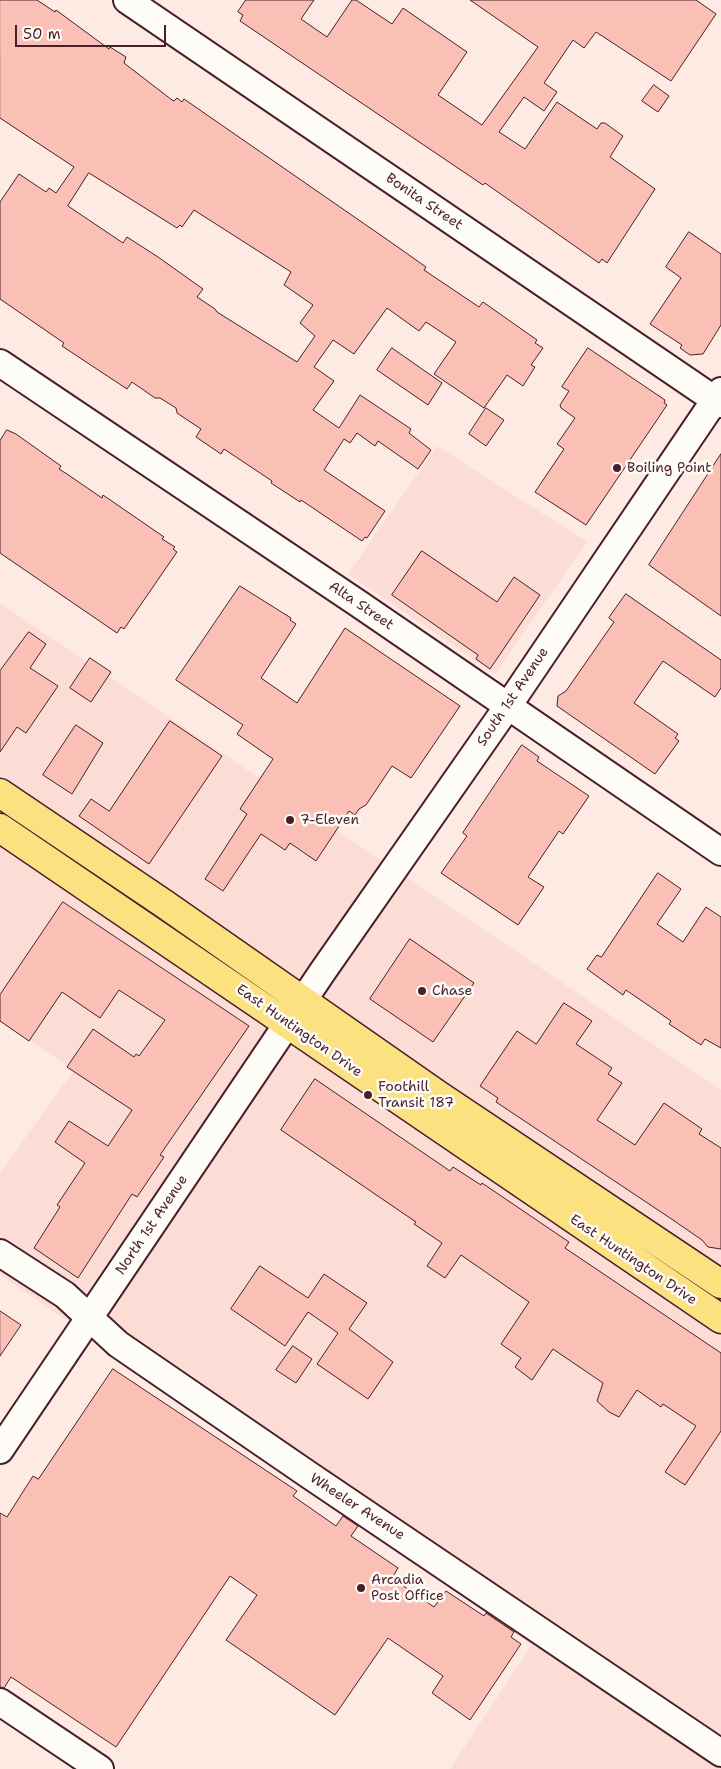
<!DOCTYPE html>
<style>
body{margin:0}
#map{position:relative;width:721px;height:1769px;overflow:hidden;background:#fceae3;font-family:"Shantell Sans",sans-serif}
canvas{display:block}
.scale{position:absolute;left:15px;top:25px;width:151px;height:22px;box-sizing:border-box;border:2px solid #4a1f2b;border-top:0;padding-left:6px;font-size:15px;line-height:18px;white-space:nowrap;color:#4a1f2b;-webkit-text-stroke:4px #fdfcf7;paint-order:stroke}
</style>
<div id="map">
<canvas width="721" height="1769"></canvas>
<div class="scale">50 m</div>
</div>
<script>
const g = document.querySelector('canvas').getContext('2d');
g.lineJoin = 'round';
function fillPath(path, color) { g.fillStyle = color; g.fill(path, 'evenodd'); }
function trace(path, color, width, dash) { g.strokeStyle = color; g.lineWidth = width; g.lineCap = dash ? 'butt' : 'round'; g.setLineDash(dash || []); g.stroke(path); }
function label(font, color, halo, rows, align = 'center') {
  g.font = font + ' "Shantell Sans",sans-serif'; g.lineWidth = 5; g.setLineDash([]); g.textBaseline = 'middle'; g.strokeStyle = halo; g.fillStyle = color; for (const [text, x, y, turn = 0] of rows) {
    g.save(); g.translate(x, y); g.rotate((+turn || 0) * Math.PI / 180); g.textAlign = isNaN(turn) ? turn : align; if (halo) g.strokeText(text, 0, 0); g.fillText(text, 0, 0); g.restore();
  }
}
fillPath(new Path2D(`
 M 437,446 L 587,542 L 495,674 L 348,574 Z
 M 0,603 L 721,1090 L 721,1769 L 450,1769 L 532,1645 L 0,1274 L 0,1173 L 74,1070 L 0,1021 Z`), '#fcddd5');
const building = new Path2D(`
 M 0,0 L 37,0 L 55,12 L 56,10 L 109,49 L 110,47 L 126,57 L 124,63 L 172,100 L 174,101 L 177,98 L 182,102 L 184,99 L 392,243 L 426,267 L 424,270 L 479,307 L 483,302 L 537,340 L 535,343 L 543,348 L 531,365 L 535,367 L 523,386 L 507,375 L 484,408 L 434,374 L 456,342 L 426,322 L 419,331 L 387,308 L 354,354 L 333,340 L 314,367 L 334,381 L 313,410 L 339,428 L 360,395 L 411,429 L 409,433 L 431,450 L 418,469 L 378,441 L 375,446 L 357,433 L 350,443 L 344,439 L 324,470 L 385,511 L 367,538 L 365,537 L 362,541 L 301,500 L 300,502 L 271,483 L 272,481 L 224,449 L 221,454 L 196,437 L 201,429 L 177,413 L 176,408 L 160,398 L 155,398 L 132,382 L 127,389 L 62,346 L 64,343 L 0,299 L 0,202 L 19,174 L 46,192 L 49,188 L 56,193 L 74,167 L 0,118 ZM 89,173 L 177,228 L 180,225 L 182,227 L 194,210 L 291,272 L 284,285 L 313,305 L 300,323 L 315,336 L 297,362 L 217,312 L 215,309 L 197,297 L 203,289 L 158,257 L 127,237 L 123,243 L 68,206 Z
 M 246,0 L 314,0 L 301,19 L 327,37 L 352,0 L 356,0 L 392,24 L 403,8 L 467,52 L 438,95 L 482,125 L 538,47 L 470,0 L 696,0 L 716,14 L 671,81 L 596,32 L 584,48 L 573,40 L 544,83 L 557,92 L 544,111 L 524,97 L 499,132 L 525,149 L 557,102 L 597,129 L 601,123 L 605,123 L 623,136 L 610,157 L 655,189 L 607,263 L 602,259 L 599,263 L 485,183 L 483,185 L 240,21 L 243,15 L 238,12 Z
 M 654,85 L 669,96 L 658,112 L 642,101 Z
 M 689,232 L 721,254 L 721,325 L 703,354 L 690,355 L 680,348 L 682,345 L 650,324 L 681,278 L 666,267 Z
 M 392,348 L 442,383 L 428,405 L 377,370 Z
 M 588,348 L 665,400 L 664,403 L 667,405 L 586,525 L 535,492 L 564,449 L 557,444 L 575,418 L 561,408 L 560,405 L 569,391 L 562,387 Z
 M 486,408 L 504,420 L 486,446 L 469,434 Z
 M 7,430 L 16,434 L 61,466 L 59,469 L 67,474 L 102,498 L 103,495 L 164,537 L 162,539 L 175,547 L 173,549 L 177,552 L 124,629 L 121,627 L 117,633 L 0,553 L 0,441 Z
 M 721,454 L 721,616 L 649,565 Z
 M 422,551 L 497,602 L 514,577 L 540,595 L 490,669 L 476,659 L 478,655 L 392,595 Z
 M 240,586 L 291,618 L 290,620 L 296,624 L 261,678 L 297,703 L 345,628 L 460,706 L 411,778 L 392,766 L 366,805 L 359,809 L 355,815 L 349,811 L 316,861 L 290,843 L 285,850 L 261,834 L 223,891 L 205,879 L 247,814 L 240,809 L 273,759 L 237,734 L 243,725 L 176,680 Z
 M 626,594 L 721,660 L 721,688 L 715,697 L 663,661 L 634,703 L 678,734 L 675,738 L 679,741 L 655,774 L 557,706 L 558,696 L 566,691 L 614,622 L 609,618 Z
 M 29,632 L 46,644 L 30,668 L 58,686 L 26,733 L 17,727 L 0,752 L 0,671 Z
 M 90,658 L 111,672 L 91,702 L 70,688 Z
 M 170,721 L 222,756 L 149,864 L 79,816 L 91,799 L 109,811 Z
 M 76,725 L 103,743 L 72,794 L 43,775 Z
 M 522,745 L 539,757 L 537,761 L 589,796 L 563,834 L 559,831 L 528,877 L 544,887 L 518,925 L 441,873 L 467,836 L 463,833 Z
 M 658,873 L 681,889 L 657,924 L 683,942 L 706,907 L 721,917 L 721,1048 L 705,1039 L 701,1045 L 669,1024 L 671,1021 L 626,990 L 623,995 L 587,969 L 597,955 L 601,957 Z
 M 63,902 L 249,1026 L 160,1155 L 164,1157 L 137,1197 L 132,1194 L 78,1278 L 34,1248 L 60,1207 L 57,1205 L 85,1163 L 55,1142 L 69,1121 L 108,1146 L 132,1110 L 67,1067 L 93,1029 L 134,1057 L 136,1054 L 139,1056 L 165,1020 L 119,990 L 100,1018 L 62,992 L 29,1041 L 0,1021 L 0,995 Z
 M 410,939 L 474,983 L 433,1042 L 370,999 Z
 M 564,1003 L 592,1021 L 576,1044 L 612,1068 L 608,1074 L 622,1083 L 597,1120 L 635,1145 L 664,1103 L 702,1129 L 699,1134 L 721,1148 L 721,1249 L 708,1247 L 702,1240 L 670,1218 L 496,1102 L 498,1098 L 480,1086 L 517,1031 L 536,1044 Z
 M 315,1079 L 450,1171 L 453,1167 L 481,1185 L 482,1183 L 569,1242 L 565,1248 L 721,1353 L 721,1431 L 685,1485 L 665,1472 L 696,1426 L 663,1404 L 661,1407 L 637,1390 L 619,1417 L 609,1412 L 597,1401 L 603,1383 L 553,1349 L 532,1380 L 515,1367 L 521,1358 L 501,1344 L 529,1302 L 461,1255 L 445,1278 L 427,1266 L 442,1243 L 414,1224 L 416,1222 L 281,1130 Z
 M 260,1266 L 308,1298 L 324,1274 L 367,1303 L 349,1329 L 393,1362 L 368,1399 L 317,1364 L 338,1333 L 308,1312 L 285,1346 L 231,1309 Z
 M 0,1311 L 21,1325 L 0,1356 Z
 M 293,1346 L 312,1359 L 296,1383 L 276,1370 Z
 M 113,1369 L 297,1491 L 293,1496 L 336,1526 L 343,1516 L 358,1526 L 351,1536 L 398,1568 L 392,1578 L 434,1607 L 446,1591 L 484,1616 L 486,1613 L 514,1632 L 511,1637 L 521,1644 L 470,1720 L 432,1693 L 443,1676 L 388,1638 L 335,1715 L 226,1640 L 257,1595 L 230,1576 L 116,1747 L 11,1677 L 4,1688 L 0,1687 L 0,1513 L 7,1517 L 33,1476 L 38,1479 Z`);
fillPath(building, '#fbc0b5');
trace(building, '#4a1f2b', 1);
const minor = new Path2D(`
 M 127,0 L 721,404
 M 0,363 L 359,604 L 721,852
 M 0,1253 L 65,1295 L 118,1344 L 309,1475 L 721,1753
 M 0,1450 L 323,971 L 508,706 L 721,391
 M 0,1702 L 100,1769`);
const major = new Path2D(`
 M 0,793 L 163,903 L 438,1095 L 721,1284
 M 0,828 L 721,1319`);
trace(minor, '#4a1f2b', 30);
trace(major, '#4a1f2b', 31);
trace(minor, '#fdfcf7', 26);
trace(major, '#fbe180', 28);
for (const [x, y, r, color] of [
 [617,468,5,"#4a1f2b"],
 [290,820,5,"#4a1f2b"],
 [422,991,5,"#4a1f2b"],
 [368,1095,5,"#4a1f2b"],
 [361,1588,5,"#4a1f2b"]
]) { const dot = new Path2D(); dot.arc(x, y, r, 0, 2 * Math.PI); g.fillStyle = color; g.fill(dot); trace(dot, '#fdfcf7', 2); }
label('14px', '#4a1f2b', '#fdfcf7', [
 ["Bonita Street",424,202,34],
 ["Alta Street",361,606,34],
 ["South 1st Avenue",513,697,-56],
 ["East Huntington Drive",299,1031,35],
 ["North 1st Avenue",152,1225,-56],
 ["East Huntington Drive",633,1260,34],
 ["Wheeler Avenue",357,1507,33]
]);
label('14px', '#4a1f2b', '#fdfcf7', [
 ["Boiling Point",627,468],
 ["7-Eleven",300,820],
 ["Chase",432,991],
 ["Foothill",378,1087],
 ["Transit 187",378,1103],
 ["Arcadia",371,1580],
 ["Post Office",371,1596]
], 'left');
</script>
